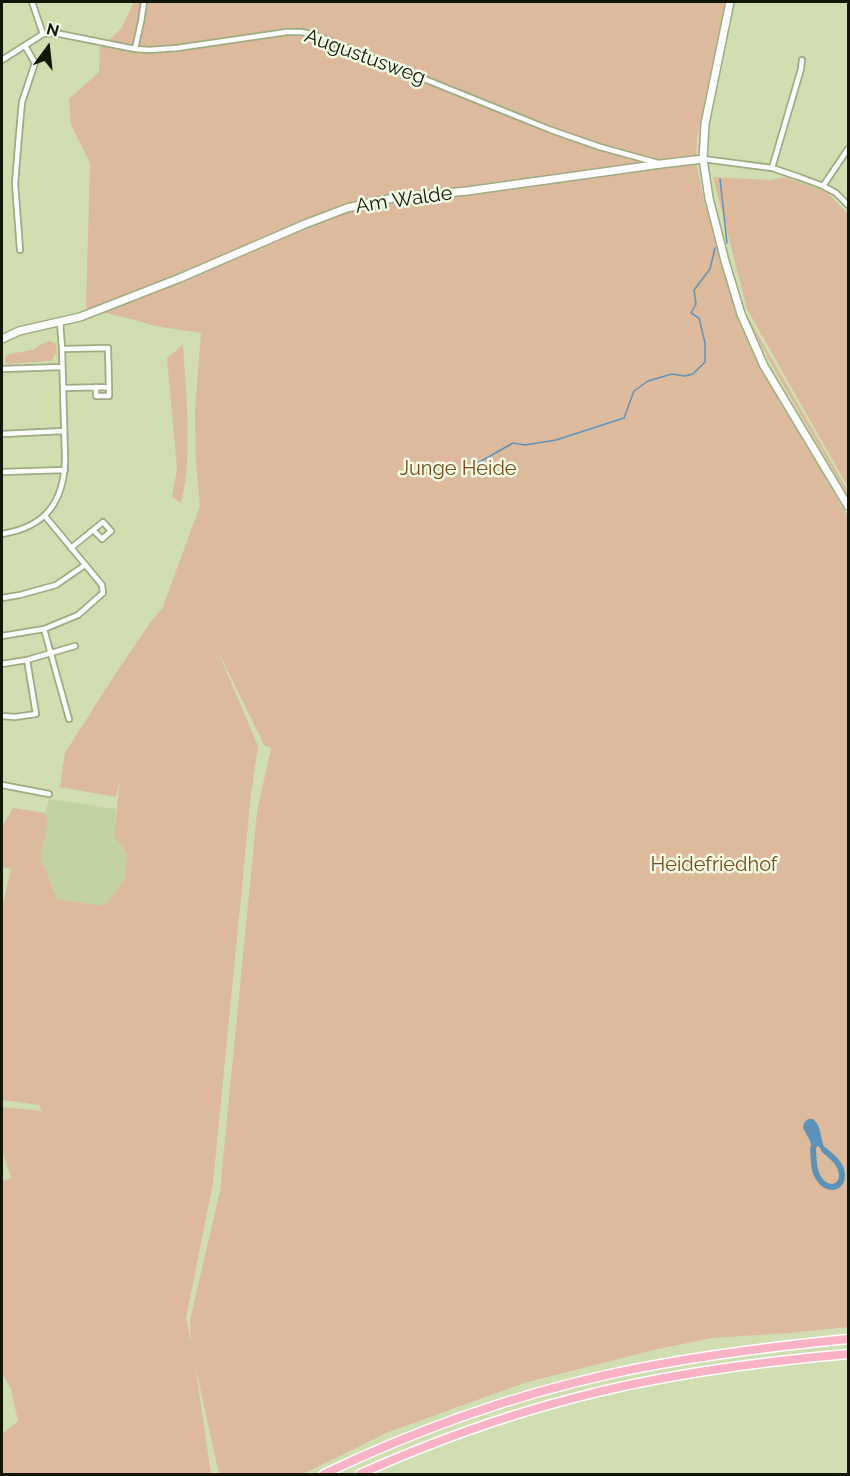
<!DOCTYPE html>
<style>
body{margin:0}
#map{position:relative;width:850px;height:1476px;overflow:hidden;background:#d0deb0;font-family:Raleway,sans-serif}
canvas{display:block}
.frame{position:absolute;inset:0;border:3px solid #121606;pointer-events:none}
.north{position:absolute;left:18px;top:18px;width:60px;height:60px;-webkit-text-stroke:4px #f4fce5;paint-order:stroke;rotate:15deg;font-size:16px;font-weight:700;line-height:24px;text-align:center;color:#121606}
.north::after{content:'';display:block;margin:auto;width:21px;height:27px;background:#121606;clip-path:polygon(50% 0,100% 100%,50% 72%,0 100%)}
</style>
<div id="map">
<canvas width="850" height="1476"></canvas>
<div class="frame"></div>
<div class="north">N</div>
</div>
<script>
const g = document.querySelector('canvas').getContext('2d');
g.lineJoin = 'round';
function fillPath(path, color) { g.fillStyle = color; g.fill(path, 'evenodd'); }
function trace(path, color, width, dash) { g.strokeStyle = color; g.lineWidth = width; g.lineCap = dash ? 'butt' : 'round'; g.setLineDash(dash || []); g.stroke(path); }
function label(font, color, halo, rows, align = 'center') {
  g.font = font + ' Raleway,sans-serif'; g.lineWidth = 5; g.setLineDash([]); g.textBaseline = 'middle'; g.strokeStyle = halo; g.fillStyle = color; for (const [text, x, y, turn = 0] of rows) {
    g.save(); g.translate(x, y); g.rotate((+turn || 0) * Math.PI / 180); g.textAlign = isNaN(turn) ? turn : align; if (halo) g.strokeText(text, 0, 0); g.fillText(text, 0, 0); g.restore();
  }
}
fillPath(new Path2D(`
 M 49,799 L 116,809 L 114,836 L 127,854 L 124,880 L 104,906 L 57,899 L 41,858 L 48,821 L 45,813 Z`), '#c3d39f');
fillPath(new Path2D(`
 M 134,2 L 725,2 L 697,139 L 696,163 L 704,200 L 726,279 L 739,317 L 785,407 L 848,517 L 848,1327 L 789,1333 L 712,1338 L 658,1349 L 524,1383 L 386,1433 L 303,1474 L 219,1474 L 195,1365 L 211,1474 L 2,1474 L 2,1434 L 18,1421 L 11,1389 L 2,1373 L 2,1181 L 11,1178 L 2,1150 L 2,1107 L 42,1111 L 39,1105 L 2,1100 L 2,899 L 4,900 L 11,869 L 2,867 L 2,827 L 13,808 L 45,813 L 48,821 L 41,858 L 57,899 L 104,906 L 124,880 L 127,854 L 114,836 L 120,779 L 116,797 L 60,787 L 65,753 L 112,679 L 152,620 L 162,609 L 200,506 L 196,464 L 195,410 L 201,333 L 155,326 L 139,321 L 86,308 L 90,163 L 71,125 L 69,99 L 99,72 L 100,48 L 121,29 ZM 216,647 L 264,745 L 271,748 L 257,812 L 220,1191 L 190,1320 L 191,1342 L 186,1318 L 213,1183 L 251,794 L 258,746 Z
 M 713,177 L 770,180 L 785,177 L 827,192 L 848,214 L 848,487 L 747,309 Z
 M 747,320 L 750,321 L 848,491 L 848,496 L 778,376 Z
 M 50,341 L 56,344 L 57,355 L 54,355 L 52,361 L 6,364 L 5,357 L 9,354 L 32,350 L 40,345 Z
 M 183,345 C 186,394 193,455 181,503 L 172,497 L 177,469 L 167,358 Z`), '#ddba9c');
fillPath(new Path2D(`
 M 808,1119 L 813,1119 C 822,1126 820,1139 825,1149 L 822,1150 L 818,1146 L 815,1149 L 812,1149 L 810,1141 L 803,1128 L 804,1123 Z`), '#5d92b8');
trace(new Path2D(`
 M 720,179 L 727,243
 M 476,464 L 513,443 L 525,445 L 556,440 L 624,418 L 634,391 L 648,381 L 672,374 L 685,376 L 693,374 L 705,362 L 705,343 L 699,318 L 691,313 L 696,304 L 694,290 L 710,269 L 715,248`), '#5d92b8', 1.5);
trace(new Path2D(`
 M 813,1149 C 814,1157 813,1166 816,1173 C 825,1196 849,1188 840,1167 C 837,1160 830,1155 824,1150`), '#5d92b8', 6);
const street = new Path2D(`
 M 32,2 L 43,34
 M 135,49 L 141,22 L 144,2
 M 2,60 L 43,34 L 55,33 L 135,49 L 149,50 L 177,48 L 287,32 L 301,32 L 315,35 L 551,130 L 600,147 L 658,163
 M 703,159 L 772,168 L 799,177 L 823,186 L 836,193 L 848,205
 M 772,168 L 801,69 L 802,60
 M 823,186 L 848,149
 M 20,250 L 15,183 L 21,112 L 22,102 L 35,63 L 25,46
 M 62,349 L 108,348 L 109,387 L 63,388
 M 2,369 L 62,367
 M 96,387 L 96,396 L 109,396 L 109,387
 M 2,434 L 64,431
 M 2,472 L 65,470
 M 2,534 C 45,527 64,503 65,459 L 62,349 L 60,322
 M 71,548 L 103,522 L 111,531 L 102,539 L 93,530
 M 2,598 L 20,595 L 56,585 L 85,565
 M 44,629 L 69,719
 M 2,636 L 44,629 L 78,615 L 103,593 L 102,585 L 45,516
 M 2,664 L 27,660 L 75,646
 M 2,716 L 15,717 L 36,714 L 27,660
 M 2,785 L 49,794`);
const secondary = new Path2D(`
 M 730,2 L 705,124 L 703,159 L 709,198 L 725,261 L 741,314 L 764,366 L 848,506
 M 2,339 L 19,331 L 80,317 L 180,278 L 305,224 L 347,208 L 393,198 L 467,191 L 661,164 L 703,159`);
const highway = new Path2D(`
 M 324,1474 C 414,1431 508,1397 606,1375 C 686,1357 767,1347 848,1339
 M 360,1474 C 429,1443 501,1417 574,1398 C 664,1374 757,1362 848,1354`);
trace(street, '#9eab7f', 8);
trace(secondary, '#9eab7f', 10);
trace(highway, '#fff', 11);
trace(street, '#fff', 4.5);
trace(secondary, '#fff', 7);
trace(highway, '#fbb2c6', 8);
label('20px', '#121606', '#f4fce5', [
 ["Augustusweg",365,57,20],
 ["Am Walde",404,200,-8]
]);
label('20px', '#78491a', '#f4fce5', [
 ["Junge Heide",458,469],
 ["Heidefriedhof",714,865]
]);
</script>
